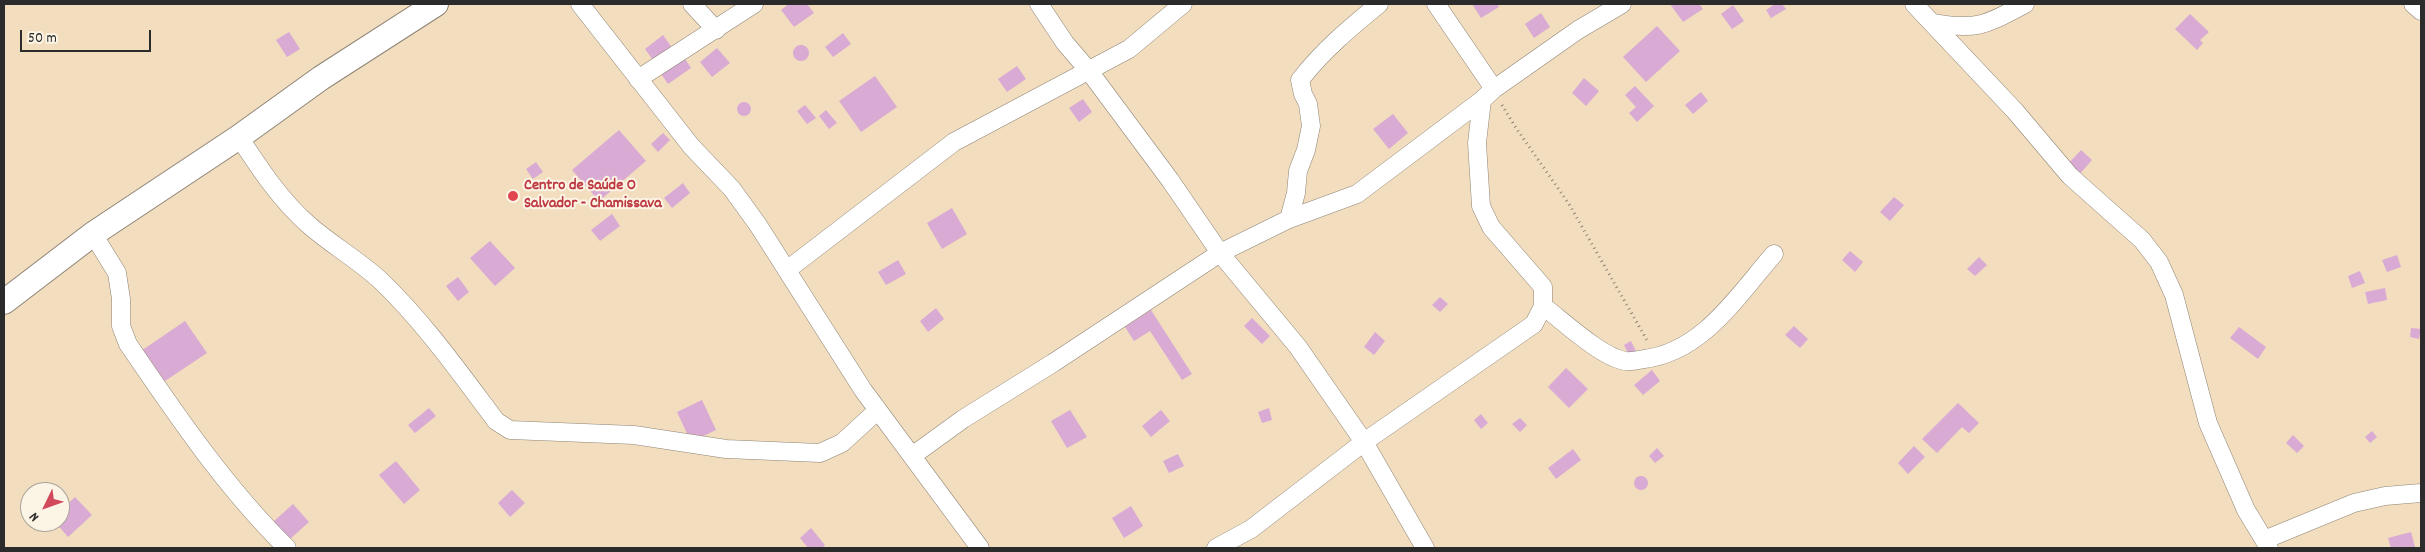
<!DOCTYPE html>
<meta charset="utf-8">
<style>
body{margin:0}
#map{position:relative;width:2425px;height:552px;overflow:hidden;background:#f2ddbf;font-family:Dekko,sans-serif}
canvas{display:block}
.frame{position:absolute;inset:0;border:5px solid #2b2b2b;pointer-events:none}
.north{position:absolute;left:20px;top:482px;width:50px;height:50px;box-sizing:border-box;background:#fcf5e5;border:1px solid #a8a49b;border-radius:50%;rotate:228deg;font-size:14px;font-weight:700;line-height:20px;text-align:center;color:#2b2b2b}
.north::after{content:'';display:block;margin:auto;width:18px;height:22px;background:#d1495b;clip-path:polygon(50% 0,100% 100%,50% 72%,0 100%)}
.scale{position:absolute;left:20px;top:30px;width:131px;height:22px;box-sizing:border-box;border:2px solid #2b2b2b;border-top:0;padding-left:6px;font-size:15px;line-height:18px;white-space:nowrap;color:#2b2b2b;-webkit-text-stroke:4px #fcf5e5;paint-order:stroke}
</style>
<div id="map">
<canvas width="2425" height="552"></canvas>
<div class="frame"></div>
<div class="north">N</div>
<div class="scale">50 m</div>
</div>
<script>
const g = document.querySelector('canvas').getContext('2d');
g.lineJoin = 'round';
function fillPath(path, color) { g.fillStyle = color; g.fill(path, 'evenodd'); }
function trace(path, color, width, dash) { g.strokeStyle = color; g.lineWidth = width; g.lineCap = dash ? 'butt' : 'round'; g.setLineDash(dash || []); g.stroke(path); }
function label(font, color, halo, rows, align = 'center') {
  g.font = font + ' Dekko,sans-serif'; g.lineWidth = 4; g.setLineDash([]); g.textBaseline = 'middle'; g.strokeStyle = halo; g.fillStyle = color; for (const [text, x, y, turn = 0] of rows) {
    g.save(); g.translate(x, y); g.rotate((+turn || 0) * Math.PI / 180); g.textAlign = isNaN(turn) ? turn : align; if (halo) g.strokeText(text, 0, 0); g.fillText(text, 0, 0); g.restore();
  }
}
fillPath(new Path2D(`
 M 789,4 L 807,4 L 814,13 L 794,27 L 781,10 Z
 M 1472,4 L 1497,4 L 1499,7 L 1481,18 Z
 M 1670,4 L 1699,4 L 1703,9 L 1683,22 Z
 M 1775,4 L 1782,4 L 1786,9 L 1771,18 L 1766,10 Z
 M 1733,5 L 1744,21 L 1732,29 L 1721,14 Z
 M 1541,13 L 1550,27 L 1534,38 L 1525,24 Z
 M 2190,14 L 2209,32 L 2200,40 L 2203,43 L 2197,50 L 2175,29 Z
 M 1657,26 L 1680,51 L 1646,82 L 1623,57 Z
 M 289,32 L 300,49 L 287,57 L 276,40 Z
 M 843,33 L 851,44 L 833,57 L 825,47 Z
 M 663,35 L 673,49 L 655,63 L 645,49 Z
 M793 53a8 8 0 1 1 16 0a8 8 0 1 1-16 0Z
 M 717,48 L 730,63 L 712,77 L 700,62 Z
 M 682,54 L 691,68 L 668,84 L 659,71 Z
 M 1017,66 L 1026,79 L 1007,92 L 998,79 Z
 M 875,76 L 897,107 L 861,132 L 839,101 Z
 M 1584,78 L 1599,91 L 1586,106 L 1572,93 Z
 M 1635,86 L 1654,106 L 1637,122 L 1629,113 L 1636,107 L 1625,95 Z
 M 1701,92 L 1708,101 L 1693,114 L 1685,105 Z
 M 1083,99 L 1092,112 L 1079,122 L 1069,108 Z
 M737 109a7 7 0 1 1 14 0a7 7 0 1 1-14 0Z
 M 805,105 L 816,118 L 807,124 L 797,111 Z
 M 826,110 L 837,123 L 829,129 L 819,116 Z
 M 1393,114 L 1408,133 L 1389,149 L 1373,129 Z
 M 619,130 L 646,161 L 599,201 L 572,170 Z
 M 663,133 L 670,140 L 658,152 L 651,144 Z
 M 2081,150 L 2092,160 L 2079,175 L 2068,164 Z
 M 536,162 L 543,172 L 533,179 L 526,169 Z
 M 683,183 L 690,193 L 672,208 L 664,198 Z
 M 1894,197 L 1904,205 L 1890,221 L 1880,212 Z
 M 952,208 L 967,234 L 942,249 L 927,223 Z
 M 612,214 L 620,226 L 600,241 L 591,230 Z
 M 490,241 L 515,268 L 495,286 L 470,258 Z
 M 1850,251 L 1863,262 L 1855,272 L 1842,260 Z
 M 2397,255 L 2401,267 L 2387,272 L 2382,260 Z
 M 1979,257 L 1987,265 L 1975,276 L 1967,269 Z
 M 898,260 L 906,274 L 886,285 L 878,272 Z
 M 2360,271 L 2365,283 L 2352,288 L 2348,276 Z
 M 458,277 L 469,292 L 458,301 L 446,286 Z
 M 2385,288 L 2387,300 L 2368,304 L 2365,292 Z
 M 1440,297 L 1448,304 L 1440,312 L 1432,305 Z
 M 936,308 L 944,319 L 928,332 L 920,321 Z
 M 1151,310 L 1192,374 L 1182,380 L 1150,331 L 1134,341 L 1125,327 Z
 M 1252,318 L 1270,336 L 1262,344 L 1244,326 Z
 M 185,321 L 207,353 L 162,383 L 141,351 Z
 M 1794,326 L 1808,339 L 1800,348 L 1785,335 Z
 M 2239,327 L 2266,347 L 2258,359 L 2230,338 Z
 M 2411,328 L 2421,329 L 2419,339 L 2410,337 Z
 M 1375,332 L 1385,341 L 1374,355 L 1364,347 Z
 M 1631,341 L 1637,353 L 1630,357 L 1624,345 Z
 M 1566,368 L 1588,389 L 1569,408 L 1548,387 Z
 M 1652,370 L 1660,381 L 1643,395 L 1634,385 Z
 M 702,400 L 716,430 L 691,442 L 677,412 Z
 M 1958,403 L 1979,423 L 1969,433 L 1962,427 L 1937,453 L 1922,439 Z
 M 429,408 L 436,416 L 415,433 L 408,425 Z
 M 1269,408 L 1272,420 L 1262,423 L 1258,412 Z
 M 1070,410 L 1087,437 L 1067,448 L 1051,421 Z
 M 1161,410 L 1170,421 L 1151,437 L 1142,426 Z
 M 1481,414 L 1488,423 L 1481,429 L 1474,420 Z
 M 1520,418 L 1527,425 L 1520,432 L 1512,424 Z
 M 2372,431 L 2377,437 L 2370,443 L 2365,437 Z
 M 2293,435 L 2304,446 L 2297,453 L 2286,443 Z
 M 1914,446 L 1925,457 L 1908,474 L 1898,463 Z
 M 1657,448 L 1664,456 L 1655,463 L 1649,456 Z
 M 1573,449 L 1581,460 L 1556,479 L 1548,468 Z
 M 1178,454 L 1184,466 L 1169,473 L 1163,461 Z
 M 396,461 L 420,490 L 404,504 L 379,475 Z
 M1634 483a7 7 0 1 1 14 0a7 7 0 1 1-14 0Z
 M 512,490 L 525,503 L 510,517 L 498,503 Z
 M 75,497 L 92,515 L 68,537 L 55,522 L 60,522 L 60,511 Z
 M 293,504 L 309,522 L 289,540 L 273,522 Z
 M 1131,506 L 1143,526 L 1124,538 L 1112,518 Z
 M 811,528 L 825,545 L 822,548 L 808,548 L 800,538 Z
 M 2411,532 L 2415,547 L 2391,548 L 2388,538 Z`), '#d9aad3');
const street = new Path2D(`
 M 580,4 L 691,146 L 732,189 L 758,225 L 863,390 L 980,548
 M 692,4 L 716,30
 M 1039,4 L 1065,43 L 1089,71 L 1170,180 L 1220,253 L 1298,347 L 1364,442 L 1425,548
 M 1436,4 L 1494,89
 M 1914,4 L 2015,111 L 2070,176 L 2142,240 L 2159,262 L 2174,295 L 2208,423 L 2246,510 L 2269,548
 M 2413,4 L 2421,11
 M 1934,23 C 1978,31 1987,24 2025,4
 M 638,79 L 754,4
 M 239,137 C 260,169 281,201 310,226 C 332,245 358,260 380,280 C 424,322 460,373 496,421 L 510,430 L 634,435 L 726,449 L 820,453 L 842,443 L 878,410
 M 1289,219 L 1296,193 L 1298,171 L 1306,150 L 1311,126 L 1308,104 L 1303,94 L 1300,80 C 1322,51 1351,27 1379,4
 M 93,234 L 117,273 L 121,299 L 121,326 L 128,344 C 177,416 226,488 287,548
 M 787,270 L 954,142 L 1129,49 L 1183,4
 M 1543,306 C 1563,321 1601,357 1625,361 C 1631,362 1639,360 1644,359 C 1703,352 1738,295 1774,254
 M 912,456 L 963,419 L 1053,363 L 1220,253 L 1289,219 L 1357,194 L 1482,100 L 1494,89 L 1578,30 L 1622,4
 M 2264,540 L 2354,503 L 2385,496 L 2421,493
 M 1216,548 L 1251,529 L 1364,442 L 1534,324 L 1543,306 L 1543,287 L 1491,227 L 1481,206 L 1477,143 L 1482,100`);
const secondary = new Path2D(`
 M 4,302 L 93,234 L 239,137 L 321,78 L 436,4`);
trace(street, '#8e8475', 19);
trace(secondary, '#8e8475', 26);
trace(new Path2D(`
 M 1502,105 L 1516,128 L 1569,204 L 1648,342`), '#8e8475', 3, [1, 4]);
trace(street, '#fff', 18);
trace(secondary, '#fff', 24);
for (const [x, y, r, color] of [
 [513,196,6,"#e0444e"]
]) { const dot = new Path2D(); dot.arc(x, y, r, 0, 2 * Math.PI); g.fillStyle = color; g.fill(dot); trace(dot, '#fcf5e5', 2); }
label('bold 16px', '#be3a42', '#fcf5e5', [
 ["Centro de Saúde O",524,187],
 ["Salvador - Chamissava",524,205]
], 'left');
</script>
